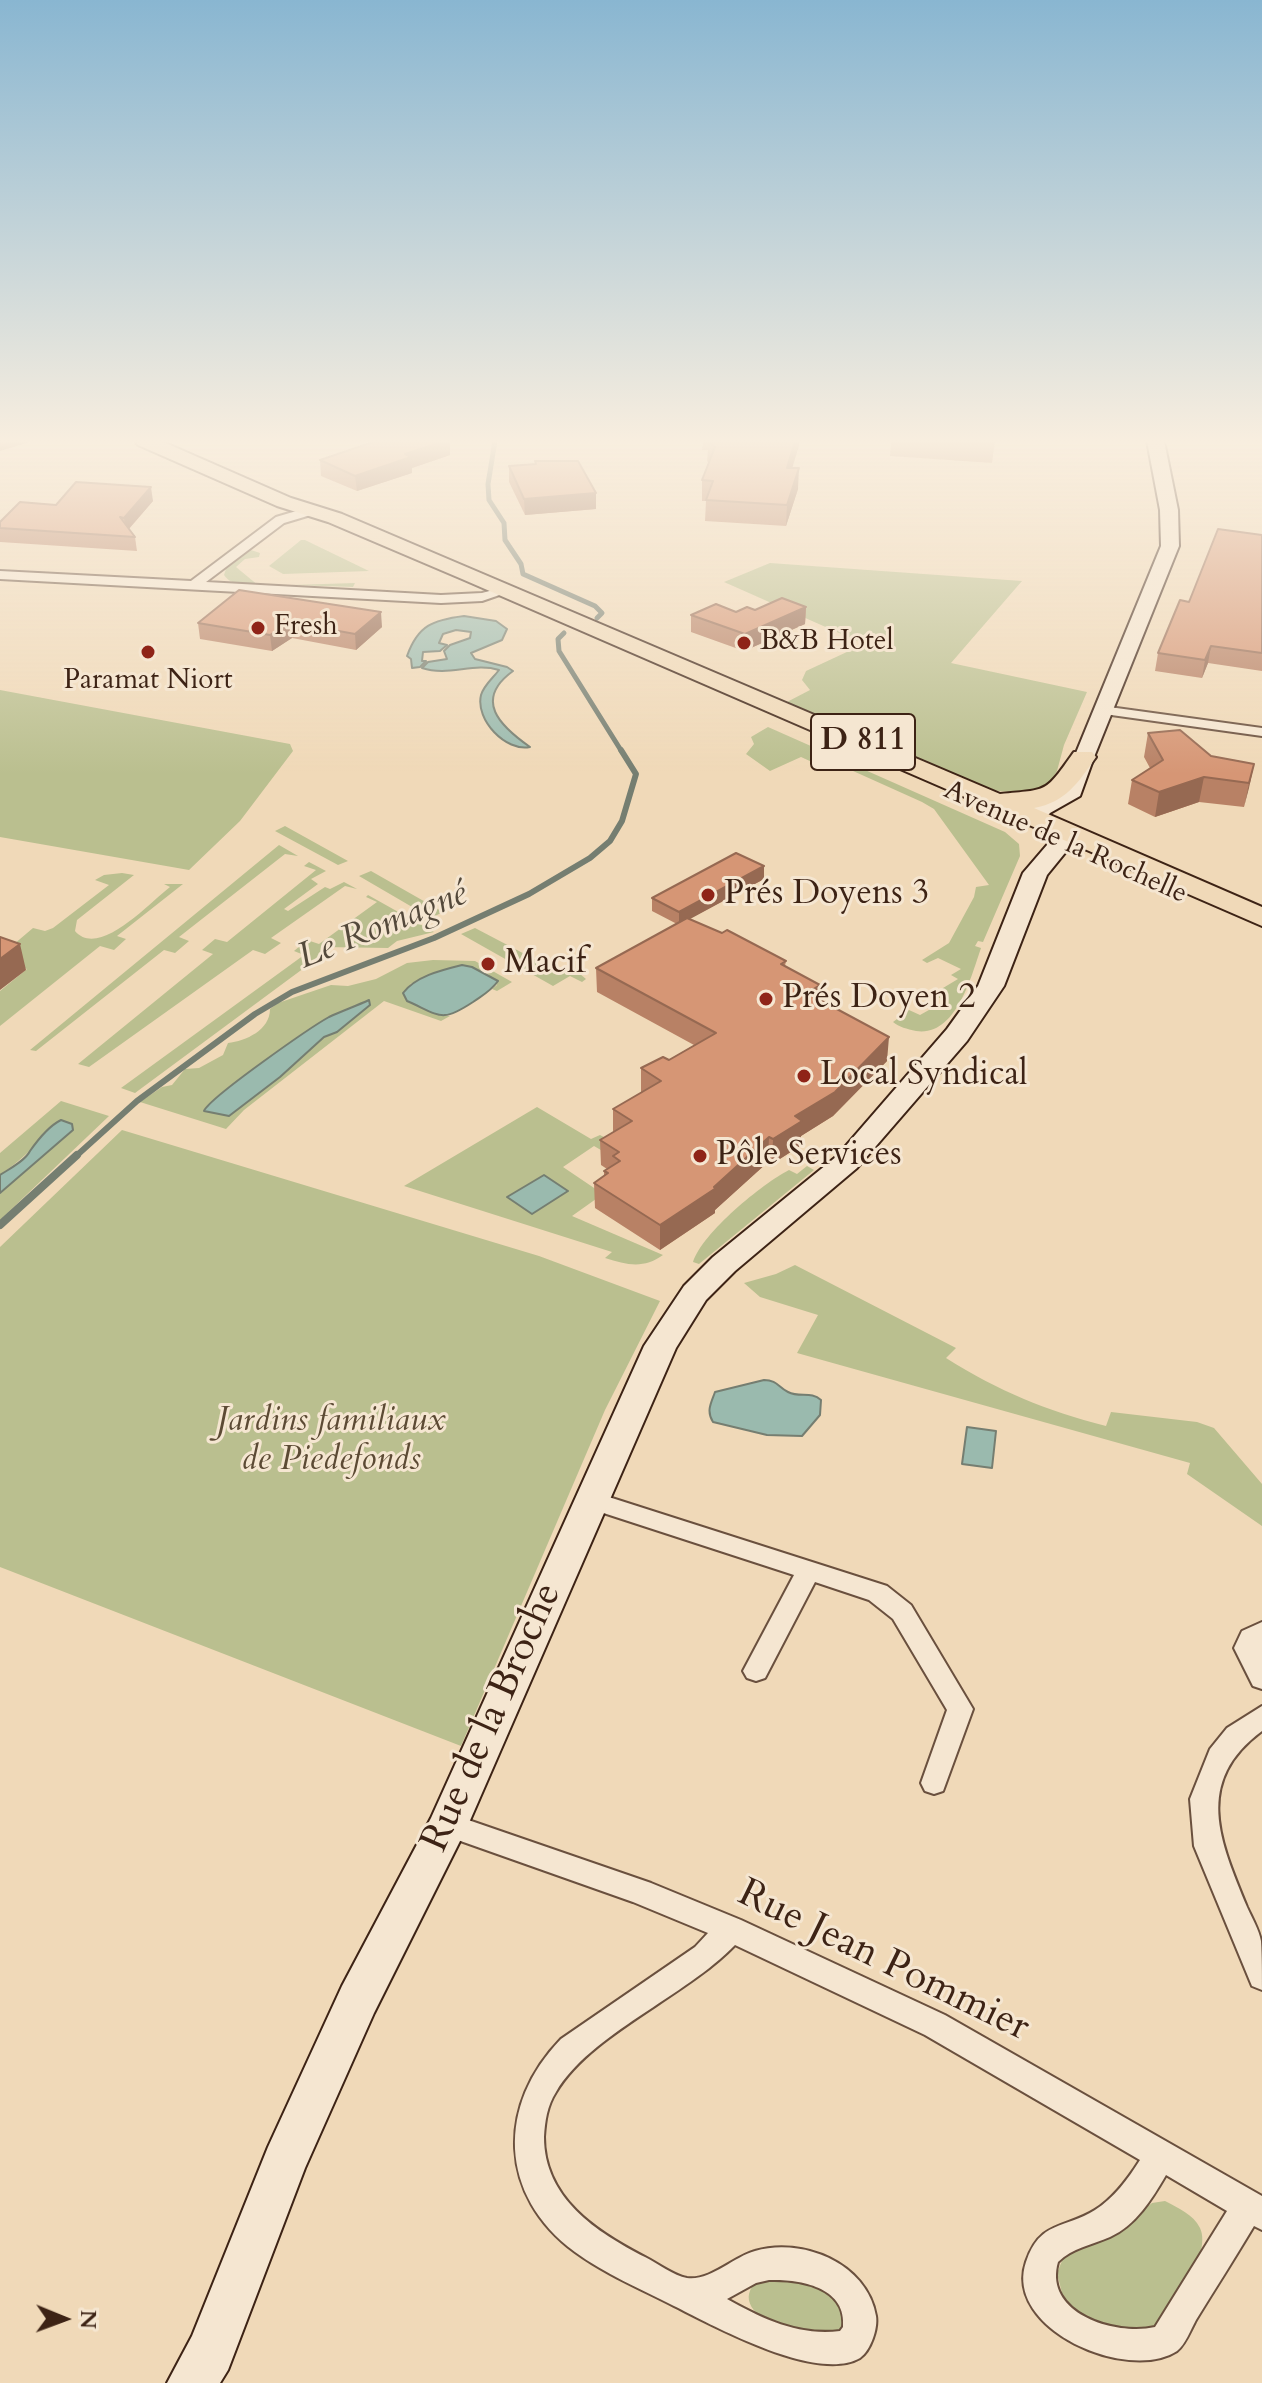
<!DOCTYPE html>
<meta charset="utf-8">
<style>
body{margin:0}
#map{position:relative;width:1262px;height:2383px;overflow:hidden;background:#f0d9b8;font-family:Cardo,serif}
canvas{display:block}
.north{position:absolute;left:24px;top:2279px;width:80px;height:80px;-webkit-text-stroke:6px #f5e6d1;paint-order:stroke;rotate:91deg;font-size:22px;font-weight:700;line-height:32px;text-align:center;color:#3d2315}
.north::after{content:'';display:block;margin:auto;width:28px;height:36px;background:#3d2315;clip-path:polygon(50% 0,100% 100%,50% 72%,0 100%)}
</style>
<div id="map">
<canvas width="1262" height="2383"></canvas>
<div class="north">N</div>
</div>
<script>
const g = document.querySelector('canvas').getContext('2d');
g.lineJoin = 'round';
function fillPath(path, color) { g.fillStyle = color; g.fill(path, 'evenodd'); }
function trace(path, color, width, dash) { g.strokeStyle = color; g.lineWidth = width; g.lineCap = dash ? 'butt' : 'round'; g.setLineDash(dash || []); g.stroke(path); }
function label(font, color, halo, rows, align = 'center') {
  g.font = font + ' Cardo,serif'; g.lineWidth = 6; g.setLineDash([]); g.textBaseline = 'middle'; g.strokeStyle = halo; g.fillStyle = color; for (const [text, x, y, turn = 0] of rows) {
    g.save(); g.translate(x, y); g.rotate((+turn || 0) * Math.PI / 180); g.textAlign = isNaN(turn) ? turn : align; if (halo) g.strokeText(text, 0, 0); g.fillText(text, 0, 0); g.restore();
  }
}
fillPath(new Path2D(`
 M 301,540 L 305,540 L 369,571 L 283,574 L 269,566 Z
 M 251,550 L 260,553 L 259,557 L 245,559 L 236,567 L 259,586 L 355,583 L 353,587 L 292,585 L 290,589 L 249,587 L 255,583 C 242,584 232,586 224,575 L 226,569 Z
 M 770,563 L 1022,581 L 951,663 L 1087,692 L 1064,745 L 1057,771 L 1047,787 L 1018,793 L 990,790 L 785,703 L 810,690 L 802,680 L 806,671 L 864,644 L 724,582 Z
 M 0,690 L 290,744 L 293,751 L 240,821 L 189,870 L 0,837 Z
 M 768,727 L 1005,832 L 1019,844 L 1020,856 L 983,942 L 978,941 L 975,946 L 981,948 C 971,977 956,1037 916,1031 C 907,1029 899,1027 893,1022 L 909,1010 L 920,1015 L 945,1001 L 933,994 L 958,979 L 951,975 L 961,969 L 938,958 L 927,963 L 922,960 L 949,943 L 974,897 L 976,887 L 989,885 L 934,809 L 922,802 L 822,757 L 812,762 L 801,757 L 770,771 L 746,754 L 754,744 L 751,737 Z
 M 285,826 L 348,861 L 338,865 L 275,831 Z
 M 279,845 L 298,856 L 285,854 L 179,937 L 189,941 L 175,953 L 164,950 L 36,1051 L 30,1050 Z
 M 309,862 L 326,871 L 311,879 L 318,884 L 284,909 L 288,911 L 325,887 L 330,889 L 344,882 L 357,889 L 345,886 L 271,938 L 281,943 L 265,954 L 253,950 L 89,1067 L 78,1064 L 213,954 L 202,950 L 215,939 L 227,942 L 316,870 L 304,866 Z
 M 371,871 L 443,912 L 431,918 L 359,876 Z
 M 122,873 L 134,875 L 77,920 L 75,931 C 99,959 149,903 170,887 L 164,884 L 183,884 L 117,936 L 126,939 L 114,950 L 100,946 L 0,1026 L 0,991 L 27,969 L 9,963 L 0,956 L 33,928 L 45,931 L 53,928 L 109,885 L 95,880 L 104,875 Z
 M 368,895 L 434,932 L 397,941 L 388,948 L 323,947 L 327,951 L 135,1093 L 121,1088 L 304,955 L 294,951 L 307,940 L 319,944 L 377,902 L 366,897 Z
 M 475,928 L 559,972 L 574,969 L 586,979 L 582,982 L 570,976 L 553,986 L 461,934 Z
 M 433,960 L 475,961 L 512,982 L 497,991 L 492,989 L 497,985 L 488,974 L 472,967 L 410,984 L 440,1016 L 450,1016 L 441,1021 L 384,1001 L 244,1110 L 226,1129 L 140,1102 L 162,1087 L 172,1085 L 185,1069 L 199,1068 L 223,1055 L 228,1043 C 246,1041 270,1030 270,1009 L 278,1003 L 331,985 L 348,986 L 376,979 L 407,963 Z
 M 61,1101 L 109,1116 L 0,1220 L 0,1193 L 73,1130 L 72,1124 L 53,1124 C 38,1145 21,1160 0,1175 L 0,1153 Z
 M 537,1107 L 591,1139 L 600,1135 L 619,1145 L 606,1153 L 594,1146 L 563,1167 L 603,1194 L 572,1216 L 663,1255 C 644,1269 627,1265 605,1258 L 612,1252 L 404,1186 Z
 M 122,1130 L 539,1256 L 660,1301 L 605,1410 L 461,1746 L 0,1567 L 0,1247 Z
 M 807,1166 L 814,1170 L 699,1264 L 693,1262 C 703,1232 762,1184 789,1170 L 797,1174 Z
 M 795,1265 L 956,1348 L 946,1358 C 1000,1392 1045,1410 1106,1426 L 1111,1412 L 1197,1422 L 1214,1428 L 1262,1484 L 1262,1526 L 1187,1474 L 1190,1463 L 797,1353 L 818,1315 L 760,1297 L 744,1283 L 776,1274 Z
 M 1165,2201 C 1178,2208 1193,2214 1200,2228 C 1213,2256 1168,2314 1149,2333 L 1095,2326 L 1074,2311 L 1062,2293 L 1057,2273 L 1064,2256 L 1111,2236 L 1152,2203 Z
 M 773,2275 L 833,2289 L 848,2316 L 840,2334 C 830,2334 818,2336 808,2335 C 795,2332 776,2326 765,2319 C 739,2304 746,2281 773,2275 Z`), '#babf8f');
const water = new Path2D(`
 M 464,616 L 496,621 L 507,629 L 502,640 L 471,653 L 475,659 L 507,667 L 513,671 C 473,700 500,726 530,747 C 506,752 475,720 481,695 C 484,685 493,678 499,670 C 473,662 449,677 422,668 L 428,662 L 447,659 L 444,651 L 450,645 L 470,638 L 471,632 L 456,630 L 443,634 L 439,643 L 447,645 L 440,651 L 423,652 L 422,661 L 426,661 L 420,667 L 412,668 L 411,659 L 407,656 C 418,625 433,620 464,616 Z
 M 462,965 L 472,967 L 498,981 C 491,991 483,995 473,1002 C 441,1023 441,1016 407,1001 L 403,993 C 416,976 442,970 462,965 Z
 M 369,1000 L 370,1005 L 337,1032 L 324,1037 L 280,1077 L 229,1116 L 204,1111 C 210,1097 311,1027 329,1017 C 342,1011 356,1006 369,1000 Z
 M 61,1120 L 72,1124 L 73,1130 L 0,1193 L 0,1175 C 9,1169 25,1161 30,1151 C 37,1141 49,1126 61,1120 Z
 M 544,1175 L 568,1191 L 532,1214 L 507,1197 Z
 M 764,1380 C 777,1380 778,1387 788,1392 C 800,1398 811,1391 821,1400 L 820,1415 L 802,1436 L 767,1435 L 713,1422 C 706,1411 711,1403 715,1392 Z
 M 967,1427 L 996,1431 L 992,1468 L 962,1464 Z`);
fillPath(water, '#9abaae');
trace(water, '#757e71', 2);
trace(new Path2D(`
 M 495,441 L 488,484 L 489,500 L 504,523 L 505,540 L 521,564 L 523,574 L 595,606 L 602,613 L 597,618
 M 564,633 L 558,639 L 559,651 L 622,752`), '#757e71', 5);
trace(new Path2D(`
 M 75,1157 L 137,1101 L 255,1014 L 292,992 L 434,938 L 529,894 L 590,858 L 610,841 L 622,821 L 636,774 L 621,750`), '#757e71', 6);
trace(new Path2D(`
 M 0,1225 L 77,1155`), '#757e71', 8);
const street = new Path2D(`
 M 310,507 L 314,508 L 314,514 L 284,523 L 206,582 L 441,595 L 482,593 L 504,587 L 511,591 L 482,601 L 441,603 L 0,579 L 0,571 L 191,581 L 276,517 Z
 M 1102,706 L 1262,728 L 1262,736 L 1097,713 L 1097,707 Z
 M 590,1491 L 887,1586 L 911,1605 L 973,1709 L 943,1791 L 934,1794 L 925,1791 L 921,1783 L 947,1710 L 893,1619 L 869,1600 L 815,1582 L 765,1678 L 756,1681 L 747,1678 L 743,1671 L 794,1575 L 582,1506 L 578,1500 L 582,1494 Z
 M 1262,1622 L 1262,1689 L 1253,1686 L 1234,1648 L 1242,1631 Z
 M 1262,1706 L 1262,1731 C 1193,1782 1220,1841 1247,1907 C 1252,1918 1259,1930 1261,1941 C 1262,1956 1262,1975 1262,1990 L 1252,1986 L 1194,1846 L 1190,1799 L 1210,1749 L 1227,1728 Z
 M 448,1813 L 651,1883 L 741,1920 L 945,2015 L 1262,2196 L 1262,2230 L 1254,2226 C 1235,2258 1215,2289 1196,2320 C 1191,2329 1185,2345 1177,2351 C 1128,2383 1003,2329 1026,2262 C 1040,2220 1065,2229 1095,2210 C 1114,2198 1128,2179 1140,2160 L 925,2035 L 735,1945 C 685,1997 590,2034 556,2092 C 547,2106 545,2121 544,2137 C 544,2198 596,2232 645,2257 C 657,2263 674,2276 687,2278 C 711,2281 733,2257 755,2251 C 802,2237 867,2263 876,2316 C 878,2328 871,2350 860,2358 C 817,2383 714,2326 674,2306 C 641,2289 605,2274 575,2252 C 498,2195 497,2105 561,2039 L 695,1947 L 708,1933 L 633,1902 L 438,1833 L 434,1825 L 438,1817 ZM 1166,2175 L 1227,2211 L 1155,2327 C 1116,2336 1043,2314 1058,2262 C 1072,2248 1092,2245 1110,2237 C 1136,2225 1152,2199 1166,2175 ZM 769,2280 C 800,2279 847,2287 843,2327 L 840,2331 C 798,2336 763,2319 727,2299 L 756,2283 Z`);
const secondary = new Path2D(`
 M 1147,441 L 1164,441 L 1178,510 L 1179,546 L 1094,757 L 1080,796 L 1050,813 L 1042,822 L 1026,822 L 1022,817 L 1034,803 L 1062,787 L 1161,546 L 1160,510 Z
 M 1061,836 L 1069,838 L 1073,843 L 1047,875 L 1004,986 L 967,1041 L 857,1168 L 735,1271 L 706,1300 L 676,1348 L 468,1825 L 374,2013 L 305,2168 L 228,2370 L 220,2383 L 167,2383 L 192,2336 L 268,2147 L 342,1986 L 431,1818 L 644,1346 L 684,1286 L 713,1257 L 837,1156 L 947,1029 L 978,986 L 1023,873 L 1053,838 Z`);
const primary = new Path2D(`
 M 135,441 L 161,441 L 291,498 L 342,514 L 1000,794 C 1049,789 1044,794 1074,752 L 1092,752 L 1096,757 C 1078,783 1066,802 1034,808 L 1262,907 L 1262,926 L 462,579 L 328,522 L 277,506 L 138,445 Z`);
trace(street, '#6a503e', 4);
trace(secondary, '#3d2315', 4);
trace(primary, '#3d2315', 4);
fillPath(street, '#f5e6d1');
fillPath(secondary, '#f5e6d1');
fillPath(primary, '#f0d9b8');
fillPath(new Path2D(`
 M 376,441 L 450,441 L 450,455 L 412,468 L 412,473 L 357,491 L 321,476 L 320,460 Z
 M 703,441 L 799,441 L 792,468 L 798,489 L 786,526 L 705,521 L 706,501 L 702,501 L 702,480 L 709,463 L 707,461 L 708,450 L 702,450 Z
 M 891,441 L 995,441 L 992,463 L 890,456 Z
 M 535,461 L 596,493 L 596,509 L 525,515 L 509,482 L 509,466 L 535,464 Z
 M 153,501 L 129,529 L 135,537 L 137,551 L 0,542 L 0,522 L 56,505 Z
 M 1262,535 L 1262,671 L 1208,663 L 1202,678 L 1155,671 L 1158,653 Z
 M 239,590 L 382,627 L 356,650 L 292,638 L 272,651 L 200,639 L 198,623 Z
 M 806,607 L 805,624 L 744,651 L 691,632 L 691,615 Z
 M 1148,733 L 1211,756 L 1254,764 L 1244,807 L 1199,802 L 1155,817 L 1128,804 L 1132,780 L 1150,768 L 1144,757 Z
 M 764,879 L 689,919 L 786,961 L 785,966 L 820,985 L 819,999 L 887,1061 L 833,1116 L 801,1136 L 800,1146 L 772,1164 L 768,1162 L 715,1210 L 715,1213 L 660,1250 L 595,1208 L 594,1183 L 604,1176 L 604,1171 L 607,1169 L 601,1165 L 600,1140 L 613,1132 L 613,1109 L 641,1093 L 641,1068 L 669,1060 L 694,1045 L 597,992 L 596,968 L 677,924 L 652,911 L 652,898 Z`), '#b88165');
fillPath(new Path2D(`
 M 16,441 L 30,441 L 30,442 L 0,451 L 0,446 Z
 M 445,441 L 450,441 L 450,455 L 412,468 L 412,473 L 357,491 L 355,476 L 405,454 Z
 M 795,441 L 799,441 L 799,446 L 786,488 L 787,468 Z
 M 799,468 L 798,489 L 786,526 L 787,505 Z
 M 151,487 L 153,501 L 126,532 L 124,518 Z
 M 596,493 L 596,509 L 525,515 L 524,499 Z
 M 806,607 L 805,624 L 744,651 L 745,634 Z
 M 381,612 L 382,627 L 356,650 L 355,634 Z
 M 290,622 L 292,638 L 272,651 L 270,635 Z
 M 1211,646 L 1208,663 L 1202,678 L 1205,660 Z
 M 1254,764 L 1249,788 L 1244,807 L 1249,783 Z
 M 1204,777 L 1199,802 L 1155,817 L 1159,792 Z
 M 764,866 L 764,879 L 679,925 L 679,912 Z
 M 20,944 L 26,970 L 0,990 L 0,959 Z
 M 820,985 L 819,1009 L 807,993 Z
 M 889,1037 L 887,1061 L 833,1116 L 801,1136 L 800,1146 L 772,1164 L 773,1139 L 795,1116 Z
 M 769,1137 L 768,1162 L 715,1210 L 715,1213 L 660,1250 L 660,1225 L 714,1187 Z`), '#966952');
const building = new Path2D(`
 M 0,441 L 16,441 L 0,446 Z
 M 376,441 L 445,441 L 405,454 L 411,457 L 355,476 L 320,460 Z
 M 708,441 L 795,441 L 787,468 L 799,468 L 787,505 L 706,500 L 713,481 L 702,480 L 715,447 Z
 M 535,461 L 578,461 L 596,493 L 524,499 L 509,466 L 536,464 Z
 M 76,482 L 151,487 L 124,518 L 120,517 L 135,537 L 0,528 L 0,522 L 20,502 L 56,505 Z
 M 1218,529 L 1262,535 L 1262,653 L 1211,646 L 1205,660 L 1158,653 L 1180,600 L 1189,602 Z
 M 239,590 L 381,612 L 355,634 L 290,622 L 270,635 L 198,623 Z
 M 782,598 L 806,607 L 745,634 L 691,615 L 716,604 L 736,612 L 747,607 L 755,610 Z
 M 1180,730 L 1211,756 L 1254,764 L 1249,783 L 1204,777 L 1159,792 L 1132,780 L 1163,760 L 1148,733 Z
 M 736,853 L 764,866 L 679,912 L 652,898 Z
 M 687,918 L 722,933 L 727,930 L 786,961 L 781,964 L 820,985 L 807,993 L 889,1037 L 835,1092 L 795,1116 L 802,1121 L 773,1139 L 769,1137 L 714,1187 L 716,1188 L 660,1225 L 594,1183 L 608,1173 L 604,1171 L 620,1161 L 613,1156 L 619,1152 L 600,1140 L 632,1121 L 613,1109 L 661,1081 L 641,1068 L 663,1057 L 669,1060 L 716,1033 L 596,968 Z
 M 0,937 L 20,944 L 0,959 Z`);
fillPath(building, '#d69675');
trace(building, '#966952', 2);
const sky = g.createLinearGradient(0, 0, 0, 774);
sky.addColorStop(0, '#89b6d1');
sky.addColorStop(0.57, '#f8eedf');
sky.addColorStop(1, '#f8eedf00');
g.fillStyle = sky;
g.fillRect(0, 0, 1262, 774);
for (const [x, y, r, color] of [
 [258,628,8,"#8f2418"],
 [744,643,8,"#8f2418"],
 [148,652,8,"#8f2418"],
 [708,895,8,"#8f2418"],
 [488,964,8,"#8f2418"],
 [766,999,8,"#8f2418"],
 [804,1076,8,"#8f2418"],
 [700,1156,8,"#8f2418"]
]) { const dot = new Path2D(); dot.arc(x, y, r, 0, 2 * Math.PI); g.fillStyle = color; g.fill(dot); trace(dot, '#f5e6d1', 3); }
label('28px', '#3d2315', '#f5e6d1', [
 ["Fresh",274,628],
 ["B&B Hotel",760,643],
 ["Paramat Niort",148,682,"center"]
], 'left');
label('28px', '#3d2315', '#f5e6d1', [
 ["Avenue de la Rochelle",1065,843,24]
]);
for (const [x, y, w] of [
 [863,742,104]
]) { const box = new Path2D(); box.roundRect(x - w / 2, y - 28, w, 56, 6); g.fillStyle = '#f5e6d1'; g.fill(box); trace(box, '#3d2315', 2); }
label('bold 32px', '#3d2315', null, [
 ["D 811",863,742]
]);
label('34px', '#3d2315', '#f5e6d1', [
 ["Prés Doyens 3",724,895],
 ["Macif",504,964],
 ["Prés Doyen 2",782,999],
 ["Local Syndical",820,1076],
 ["Pôle Services",716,1156]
], 'left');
label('italic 34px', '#5c4a34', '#f5e6d1', [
 ["Jardins familiaux",331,1422],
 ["de Piedefonds",331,1461]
]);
label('italic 36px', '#54493b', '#f5e6d1', [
 ["Le Romagné",383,927,-22]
]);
label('40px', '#3d2315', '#f5e6d1', [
 ["Rue de la Broche",493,1718,-66],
 ["Rue Jean Pommier",883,1962,26]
]);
</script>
